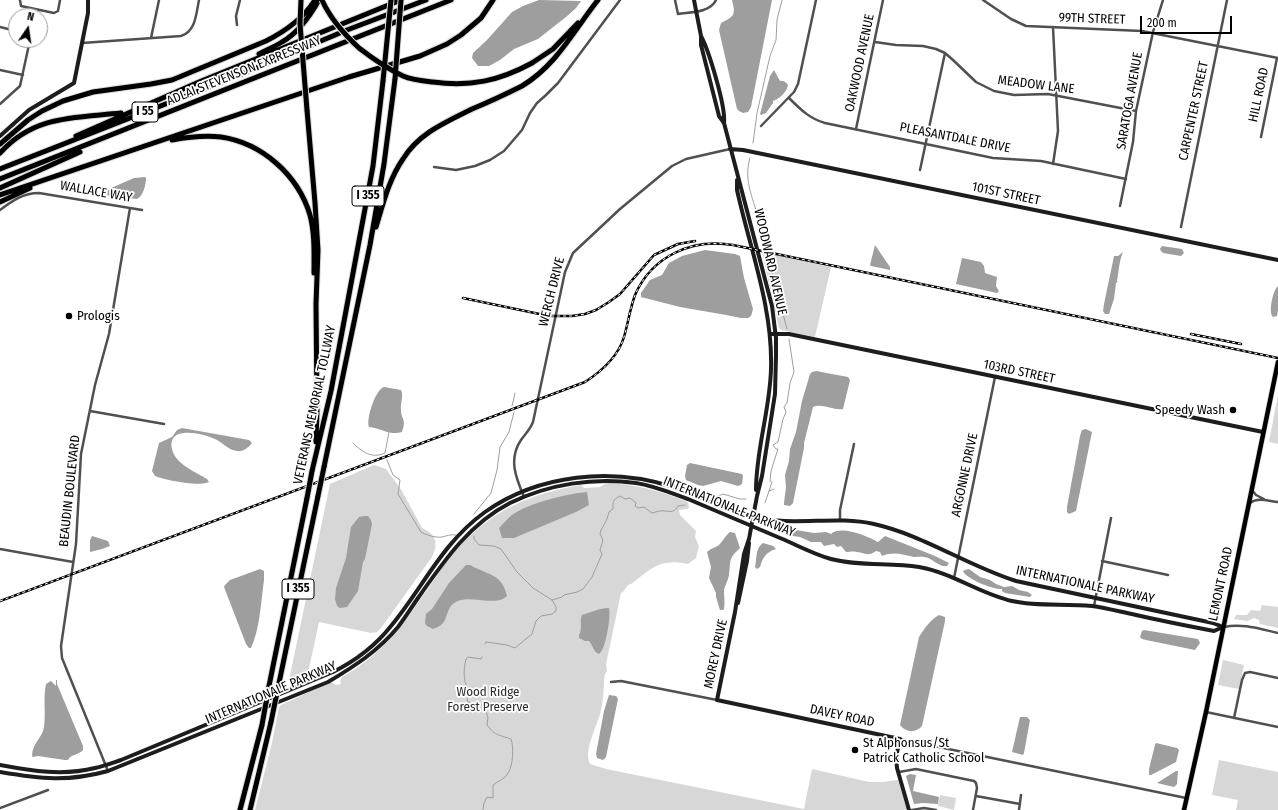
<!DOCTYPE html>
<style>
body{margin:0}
#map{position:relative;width:1278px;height:810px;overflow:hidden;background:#fff;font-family:"Fira Sans Condensed",sans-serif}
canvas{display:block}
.north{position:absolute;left:8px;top:8px;width:40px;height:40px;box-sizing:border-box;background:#fff;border:1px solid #999;border-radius:50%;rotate:13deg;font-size:11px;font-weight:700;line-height:16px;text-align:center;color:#000}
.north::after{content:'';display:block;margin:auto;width:14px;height:18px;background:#000;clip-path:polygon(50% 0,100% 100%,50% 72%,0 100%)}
.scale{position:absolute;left:1140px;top:16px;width:92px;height:18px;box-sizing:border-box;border:2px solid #000;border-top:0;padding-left:5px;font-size:12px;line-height:14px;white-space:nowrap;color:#000;-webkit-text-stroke:3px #fff;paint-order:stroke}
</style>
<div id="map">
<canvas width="1278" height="810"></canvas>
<div class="north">N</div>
<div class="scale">200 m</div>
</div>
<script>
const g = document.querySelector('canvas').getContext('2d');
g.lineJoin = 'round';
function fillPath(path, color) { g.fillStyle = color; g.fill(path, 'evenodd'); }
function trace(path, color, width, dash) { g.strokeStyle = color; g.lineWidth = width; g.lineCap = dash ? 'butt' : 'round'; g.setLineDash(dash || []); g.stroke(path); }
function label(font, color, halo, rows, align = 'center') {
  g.font = font + ' "Fira Sans Condensed",sans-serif'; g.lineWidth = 3.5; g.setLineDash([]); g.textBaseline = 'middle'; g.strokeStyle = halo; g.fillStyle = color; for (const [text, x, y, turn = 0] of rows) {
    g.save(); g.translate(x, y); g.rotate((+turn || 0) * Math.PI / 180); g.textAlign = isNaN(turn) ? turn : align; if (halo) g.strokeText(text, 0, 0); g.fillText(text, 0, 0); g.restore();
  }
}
fillPath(new Path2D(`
 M 762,252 L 831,267 L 815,337 L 781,330 L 779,328 Z
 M 1278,395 L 1278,444 L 1269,442 Z
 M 374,465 L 386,469 L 402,491 L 422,528 C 436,534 439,544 432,557 L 381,628 L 377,632 L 371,633 L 319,622 L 308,673 L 289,680 L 330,484 Z
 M 606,483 C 635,484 661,491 688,502 L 689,508 L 687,509 L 679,510 L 680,515 L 696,531 L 695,537 L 699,546 L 696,558 L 688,564 C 660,558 652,568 631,584 L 628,585 L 623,592 L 621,593 L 606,664 L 607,671 L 605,674 L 604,679 C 604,689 603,701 601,710 C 598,725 583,750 590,764 L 606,769 L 804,809 L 812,769 L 869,782 L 883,782 L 898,780 L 907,810 L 255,810 L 272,743 L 279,707 L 281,705 L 328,683 L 333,683 L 336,685 L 341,684 L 340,681 L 342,677 C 366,664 385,646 402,625 C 413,609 425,593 436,577 C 442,568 448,558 456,550 C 492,510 529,494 581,485 L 584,488 L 600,487 Z
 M 1262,605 L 1278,607 L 1278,628 L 1260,624 L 1259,620 L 1254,618 L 1247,621 L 1234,619 L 1236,615 L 1247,615 L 1251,610 L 1260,611 Z
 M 1223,660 L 1244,665 L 1239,689 L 1218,685 Z
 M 1219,760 L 1278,772 L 1278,810 L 1236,810 L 1238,800 L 1212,795 Z
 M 940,795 L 956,798 L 954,810 L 938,806 Z`), '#d7d7d7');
fillPath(new Path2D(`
 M 539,0 L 581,1 L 576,8 L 566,17 L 538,39 L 514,49 L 500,60 L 489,66 L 478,66 L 472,58 L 473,53 L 487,40 L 512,12 L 523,6 Z
 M 732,0 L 772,0 L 751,107 L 748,112 L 743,113 L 739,111 L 737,109 L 719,30 L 721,23 C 734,16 736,16 732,0 Z
 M 774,70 L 780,81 C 783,80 786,82 788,85 C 787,92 779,99 773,101 L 773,103 L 766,113 L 761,115 L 760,114 L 770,76 Z
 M 145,177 L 146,178 C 146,185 143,196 137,199 L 105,195 L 102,192 L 134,178 Z
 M 875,245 L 890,267 L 890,270 L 871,266 L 870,265 Z
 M 1162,246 L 1182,249 L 1184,253 L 1181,256 L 1163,253 L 1161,251 L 1160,249 Z
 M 705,250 L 735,254 L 740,256 L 744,278 L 753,309 L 751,316 L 748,318 L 741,318 L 726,315 L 680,307 L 641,297 L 641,293 L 650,280 L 662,275 L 669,263 L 682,256 Z
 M 1123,252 C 1119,261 1119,271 1117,281 L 1118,281 L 1116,283 L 1114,299 L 1109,314 L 1105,314 L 1103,311 L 1104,304 L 1114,256 L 1118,256 Z
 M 962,258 L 981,262 L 984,266 L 985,273 L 997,277 L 996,286 L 999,291 L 997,293 L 956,284 Z
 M 1278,286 L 1278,310 L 1277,316 L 1273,317 C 1268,312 1273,290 1278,286 Z
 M 816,371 L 848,377 L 850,380 L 843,409 C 834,411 822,403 813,407 L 804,443 L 804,448 L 793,503 L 790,506 L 784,505 L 784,503 L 786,487 L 785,475 L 789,461 L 790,449 L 796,432 L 802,401 L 810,374 L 812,372 Z
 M 384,387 L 401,390 C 404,396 400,403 401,410 C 401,420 407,418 402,432 C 391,436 380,428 369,427 C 366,419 375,390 384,387 Z
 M 182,428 L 249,440 L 252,443 C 248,448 243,452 237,451 C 228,450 222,442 215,439 C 202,433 167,425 172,449 C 175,464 196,472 207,479 L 209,482 C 199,487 165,480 155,476 L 152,471 L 159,443 L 172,437 L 177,430 Z
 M 1086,429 L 1092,432 L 1076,511 L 1069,514 L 1067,512 L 1067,507 L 1080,436 L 1082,430 Z
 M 690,463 L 742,474 L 743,476 L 742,484 L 738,486 L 721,481 L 703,486 L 698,485 L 686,480 L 685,476 L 687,465 Z
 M 587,492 L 589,505 L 576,512 L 514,538 L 502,538 L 499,528 C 503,524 508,518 512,515 C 528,503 567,494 587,492 Z
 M 364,516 L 368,516 L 371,520 L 372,524 L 365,559 L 363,562 L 358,591 L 347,607 L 340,608 L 337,606 L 335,599 L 336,588 L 346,558 L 351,527 L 359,517 Z
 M 790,529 L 814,533 L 826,532 L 831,534 C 841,525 867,536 878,542 L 885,536 L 935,556 L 949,563 L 947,566 C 940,567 936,562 930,559 C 925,556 919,557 914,557 C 903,555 894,551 882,556 L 880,552 L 876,551 C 868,557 865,553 857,552 C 853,551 850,552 846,552 L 841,546 L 837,547 L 834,544 L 824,546 L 821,542 L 811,542 L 800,537 L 793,536 L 789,534 Z
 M 730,532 L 735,533 L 740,548 C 728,559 731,560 729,575 C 728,581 725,585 724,590 C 724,597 725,603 724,609 L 723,610 L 720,610 L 716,597 L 716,593 L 709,578 L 711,567 L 707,552 C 711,548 715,548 719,545 C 723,541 725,536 730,532 Z
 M 92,536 L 108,541 L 110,546 L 102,549 L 90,552 L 90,540 Z
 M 763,543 L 773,546 L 776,549 C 766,552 763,557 760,567 L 757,569 L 755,567 C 757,559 755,548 763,543 Z
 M 466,565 L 470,565 C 487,575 502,573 507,596 C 496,607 472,595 458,601 C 445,606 449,619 441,625 C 439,627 435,628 433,629 L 427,626 L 425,623 L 426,614 L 432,609 L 449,583 Z
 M 260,569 L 264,571 L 264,580 C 261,601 260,629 251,648 L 249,648 L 246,644 L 224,587 L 225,585 L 230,580 Z
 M 969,569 L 980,577 L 990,580 L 996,584 L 1004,587 L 1012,586 L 1019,590 L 1028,592 L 1032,595 L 1030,597 L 1005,593 L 1002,591 L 1002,589 C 994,590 966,579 963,571 L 965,570 Z
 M 609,608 C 611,617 606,649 599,654 C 593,652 593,645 589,641 L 585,641 L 579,638 L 579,635 C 583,628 579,621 582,615 C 592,612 599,608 609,608 Z
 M 939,615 L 945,617 L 945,621 L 922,726 C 916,733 906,733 900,725 L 919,637 C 924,629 930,620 939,615 Z
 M 1144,630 L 1198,639 L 1200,643 L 1195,650 L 1146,640 L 1142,639 L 1140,637 L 1142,631 Z
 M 56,680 L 57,680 L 57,684 L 83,746 L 83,750 C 79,755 71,754 68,760 L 65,760 L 38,756 L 33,757 L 32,756 C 32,743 43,737 44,727 C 46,713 43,698 46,684 L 51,681 L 56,686 Z
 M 609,695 L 616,696 L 618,699 L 606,757 L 603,760 L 597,758 L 596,754 L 604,711 Z
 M 1020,717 L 1027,717 L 1030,720 L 1024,753 L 1023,755 L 1012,752 Z
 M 1156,743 L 1177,748 L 1179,750 L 1176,762 L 1151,775 L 1149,775 L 1149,769 L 1155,745 Z
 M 1176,771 L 1178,771 L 1177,784 L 1174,787 L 1157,783 Z
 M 910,774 L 916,775 L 913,791 L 939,797 L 938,804 L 923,803 L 914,804 L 906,776 Z`), '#9e9e9e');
trace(new Path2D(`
 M 753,143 L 757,113 L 770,56 L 776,40 L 777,20 L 782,0
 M 750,158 C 744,178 751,194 757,213 C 758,216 758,219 759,222 C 761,231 763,240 766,249
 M 768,258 L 787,329
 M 512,406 L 515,393
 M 353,443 C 362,452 372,459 385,453 L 389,432
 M 387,460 L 393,475 L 400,480 L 398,494 L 421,532 C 426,535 436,538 442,537 C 447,536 450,534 456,535
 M 769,491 L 772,482 L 770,481 L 771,471 L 777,452 L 778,449 L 776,449 L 773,445 L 778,442 L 783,419 L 786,412 L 784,407 L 787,403 L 790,383 L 794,372 L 789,339
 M 716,497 L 723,494 L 740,499 L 746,499
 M 765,503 L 769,491 L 774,489
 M 474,514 L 491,493 L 497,470 L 500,447 L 509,432 L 514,412
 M 474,536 L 474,539 L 479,545 L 494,546 L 501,549 L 517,572 L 533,588 L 552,600 L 556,607 L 556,611 L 552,614 L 541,616 L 536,621 L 532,634 L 515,648 L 507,645 L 486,642 L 485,644
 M 552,600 L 562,597 L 564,595 L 577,592 L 583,589 L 592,577 L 602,554 L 600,550 L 603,540 L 600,534 L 601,530 L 607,519 L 609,512 L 613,509 C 613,502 612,500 620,496 L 625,499 L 630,498 L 636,503 L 635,506 L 638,508 L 644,507 L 652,513 C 656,512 661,510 665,511 C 672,512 674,512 678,506 L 685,505
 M 482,657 L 481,659 L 468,657 L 466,659 C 463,671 463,684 471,694 L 467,699 L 468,702 L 472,704 L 483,705 L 488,717 L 487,725 C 495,736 500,735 511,739 C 514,747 513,766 508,773 C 505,779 498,781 493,785 L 493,798 L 487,797 L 484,803 L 483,810`), '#9e9e9e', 1);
const primary = new Path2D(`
 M 1184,810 L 1206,712 L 1278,362`);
const highway = new Path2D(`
 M 259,54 C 266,50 274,47 282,42 C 298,33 310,16 319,0
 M 532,63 L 553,49 L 578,23
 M 307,110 L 315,203 L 318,250 L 316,304 L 317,409 L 316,442
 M 76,136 L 199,82 L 401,0
 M 172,140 C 188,137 204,135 221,137 C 262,143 298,175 310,215 C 315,234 314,254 314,273
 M 0,144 L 28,120 L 42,111 L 63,101 L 93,92 L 151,84 L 172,80 L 266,41 C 286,31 303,19 315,0
 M 0,153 C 34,115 74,118 121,113
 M 0,169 L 237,76 L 347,30 L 426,0
 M 0,179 L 451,0
 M 0,188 L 80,152
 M 0,195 L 349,77 L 420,56 L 447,44 L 461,35 L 481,18 L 493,0
 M 0,202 L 30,188
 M 376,227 C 383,204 389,179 403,159 C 419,133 446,122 472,109 C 489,102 506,94 522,86 C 557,65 574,30 598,0
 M 324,467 L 370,245 L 384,164 L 395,79
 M 312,471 L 331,391 L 373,166 L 383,81
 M 279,683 L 318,496
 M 269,686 L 307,498
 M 240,810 L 262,725
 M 250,810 L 271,722`);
trace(primary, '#dbdbdb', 6);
trace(highway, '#dbdbdb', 7);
trace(new Path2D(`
 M 20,0 L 21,6 L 54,13 L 58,11 L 60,0
 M 675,0 L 678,14 C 690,12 710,13 716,0
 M 983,0 L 1011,19 L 1026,26 L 1142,31 L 1278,58
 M 237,25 L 236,16 L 240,0
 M 0,27 L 16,31
 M 151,38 L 159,0
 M 875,42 L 896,45 L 923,46 L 936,49 L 945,53 L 953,60 L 976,82 L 994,91 L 1014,95 L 1048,94 L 1136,111
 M 82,43 L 181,36 C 196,31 196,14 199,0
 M 0,70 L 23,75
 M 789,98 C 800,109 810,119 825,123 L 993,158 L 1041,161 L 1126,179
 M 0,104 L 20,86 L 30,40
 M 761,126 L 794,92 L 798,84 L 816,0
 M 856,129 L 883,0
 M 1261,137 L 1277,58
 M 1053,164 L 1058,131 L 1053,27
 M 434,167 L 456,170 L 475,166 L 490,160 L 504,151 L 522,130 L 530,113 L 537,103 L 546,95 L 558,83 L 620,0
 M 920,170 L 945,53
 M 1120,206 L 1133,142 L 1136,111 L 1153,32 L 1163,0
 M 0,210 C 12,201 23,193 39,193 L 142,210
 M 1181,227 L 1227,0
 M 90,411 L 164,424
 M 1252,490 L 1256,495 L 1264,499
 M 524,497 C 516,478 508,459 521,440 C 525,434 530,430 533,422 L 565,272 L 573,253 L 620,209 L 672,166 L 686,159 L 730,149
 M 1250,503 C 1258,497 1268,501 1278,502
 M 840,520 L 840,510 L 854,444
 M 0,549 L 73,562
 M 1102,561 L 1168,575
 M 954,578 L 995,377
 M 1094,606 L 1111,518
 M 1224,627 C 1242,623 1260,629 1278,633
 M 611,682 L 621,681 L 717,700
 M 1206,712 L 1278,727
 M 1234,718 L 1242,680 L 1245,673 L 1250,672 L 1278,678
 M 900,739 L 1186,798
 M 108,771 L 62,658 L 61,646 L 76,544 L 81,454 L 95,385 L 109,334 L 130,208
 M 899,772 L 916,769 L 974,781 L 976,783 L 977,788 L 973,810
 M 976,796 L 1020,804
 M 0,808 L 48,790
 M 912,810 L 924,808 L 936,810
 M 1019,810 L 1021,795`), '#505050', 2.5);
trace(new Path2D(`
 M 694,0 L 701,36 L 701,45 L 719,116 L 724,123
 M 701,36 C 709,51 726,107 724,123 L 772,306 L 776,338 L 776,356 L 775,394 L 762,476 L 757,496 L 749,539 L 744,554 L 735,612 L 717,700 L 900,739 L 896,757 L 897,768 L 909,810
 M 0,136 L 29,110 L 74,83 L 88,13 L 88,0
 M 730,149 L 743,150 L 1278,260
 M 737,180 L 737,190 C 750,249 773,308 771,369 C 770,410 756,449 756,490
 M 770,334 L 789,334 L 1263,432
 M 738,603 L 747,561 L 749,543
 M 0,765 C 32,771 63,776 95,768 C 104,766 112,763 121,760 L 333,672 C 355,661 376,645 391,626 C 424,586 442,543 485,512 C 539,474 612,467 673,487 C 700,496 726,509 754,517 C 795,527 834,515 874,524 C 923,535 968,566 1016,581 L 1213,623 L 1223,627
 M 0,772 C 41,779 68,782 108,771 L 328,682 C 355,666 378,651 398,627 C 405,618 411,608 418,598 C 444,561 469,524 510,503 C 549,484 594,477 636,483 C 655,486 671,493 688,499 C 719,512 750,525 780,538 C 797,545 813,554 831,559 C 862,567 889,562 919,567 C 953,573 980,594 1012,601 C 1039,607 1065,603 1092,606 C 1107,608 1121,612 1136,615 C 1162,621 1188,626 1214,631 L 1223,627`), '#1d1d1d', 4);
trace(primary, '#000', 4.5);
trace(highway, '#000', 5);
const rail = new Path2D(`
 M 463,298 L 549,316 L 572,316 L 585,314 L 596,310 L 609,302 L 620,294 L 654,255 L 678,244 L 695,241
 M 1191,334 L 1241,344
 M 0,601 L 585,382 C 602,371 618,357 624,337 C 628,323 630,309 635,295 C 652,256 692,238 733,245 L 1278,358`);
trace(rail, '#000', 2.5);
trace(rail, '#fff', 1, [3]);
const highwayBridge = new Path2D(`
 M 301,0 L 300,24 L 307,110
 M 322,0 C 330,18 345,35 359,48 C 372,58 388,69 403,76 C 412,80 423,81 433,82 C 470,87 499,81 532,63
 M 395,79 L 401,0
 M 383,81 L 391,0
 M 318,496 L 324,467
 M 307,498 L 312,471
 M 271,722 L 279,683
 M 262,725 L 269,686`);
trace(highwayBridge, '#dbdbdb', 7, []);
trace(highwayBridge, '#000', 5);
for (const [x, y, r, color] of [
 [69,316,4,"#000"],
 [1233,410,4,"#000"],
 [855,750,4,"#000"]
]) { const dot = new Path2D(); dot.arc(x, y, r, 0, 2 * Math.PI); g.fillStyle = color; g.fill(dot); trace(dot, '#fff', 1.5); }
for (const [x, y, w] of [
 [145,112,26],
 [368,196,32],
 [298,589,32]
]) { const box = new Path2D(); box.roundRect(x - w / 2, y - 10, w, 20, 3); g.fillStyle = '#fff'; g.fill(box); trace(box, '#000', 1); }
label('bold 12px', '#000', null, [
 ["I 55",145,112],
 ["I 355",368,196],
 ["I 355",298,589]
]);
label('13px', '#000', '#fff', [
 ["99TH STREET",1092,19,2],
 ["OAKWOOD AVENUE",860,63,-78],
 ["ADLAI STEVENSON EXPRESSWAY",244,71,-22],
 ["MEADOW LANE",1036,85,7],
 ["HILL ROAD",1259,95,-78],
 ["SARATOGA AVENUE",1130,101,-80],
 ["CARPENTER STREET",1194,111,-78],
 ["PLEASANTDALE DRIVE",955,138,11],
 ["WALLACE WAY",96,192,10],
 ["101ST STREET",1006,194,12],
 ["WOODWARD AVENUE",770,262,77],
 ["WERCH DRIVE",552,292,-76],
 ["103RD STREET",1019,372,12],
 ["VETERANS MEMORIAL TOLLWAY",315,405,-78],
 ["ARGONNE DRIVE",965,475,-78],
 ["BEAUDIN BOULEVARD",70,491,-84],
 ["INTERNATIONALE PARKWAY",729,507,22],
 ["LEMONT ROAD",1221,584,-78],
 ["INTERNATIONALE PARKWAY",1085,585,12],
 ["MOREY DRIVE",716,654,-78],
 ["INTERNATIONALE PARKWAY",271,693,-23],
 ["DAVEY ROAD",842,716,12]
]);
label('13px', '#000', '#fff', [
 ["Prologis",77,316],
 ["Speedy Wash",1225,410,"right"],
 ["St Alphonsus/St",863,743],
 ["Patrick Catholic School",863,758]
], 'left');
label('13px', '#2e2e2e', '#fff', [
 ["Wood Ridge",488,692],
 ["Forest Preserve",488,707]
]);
</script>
